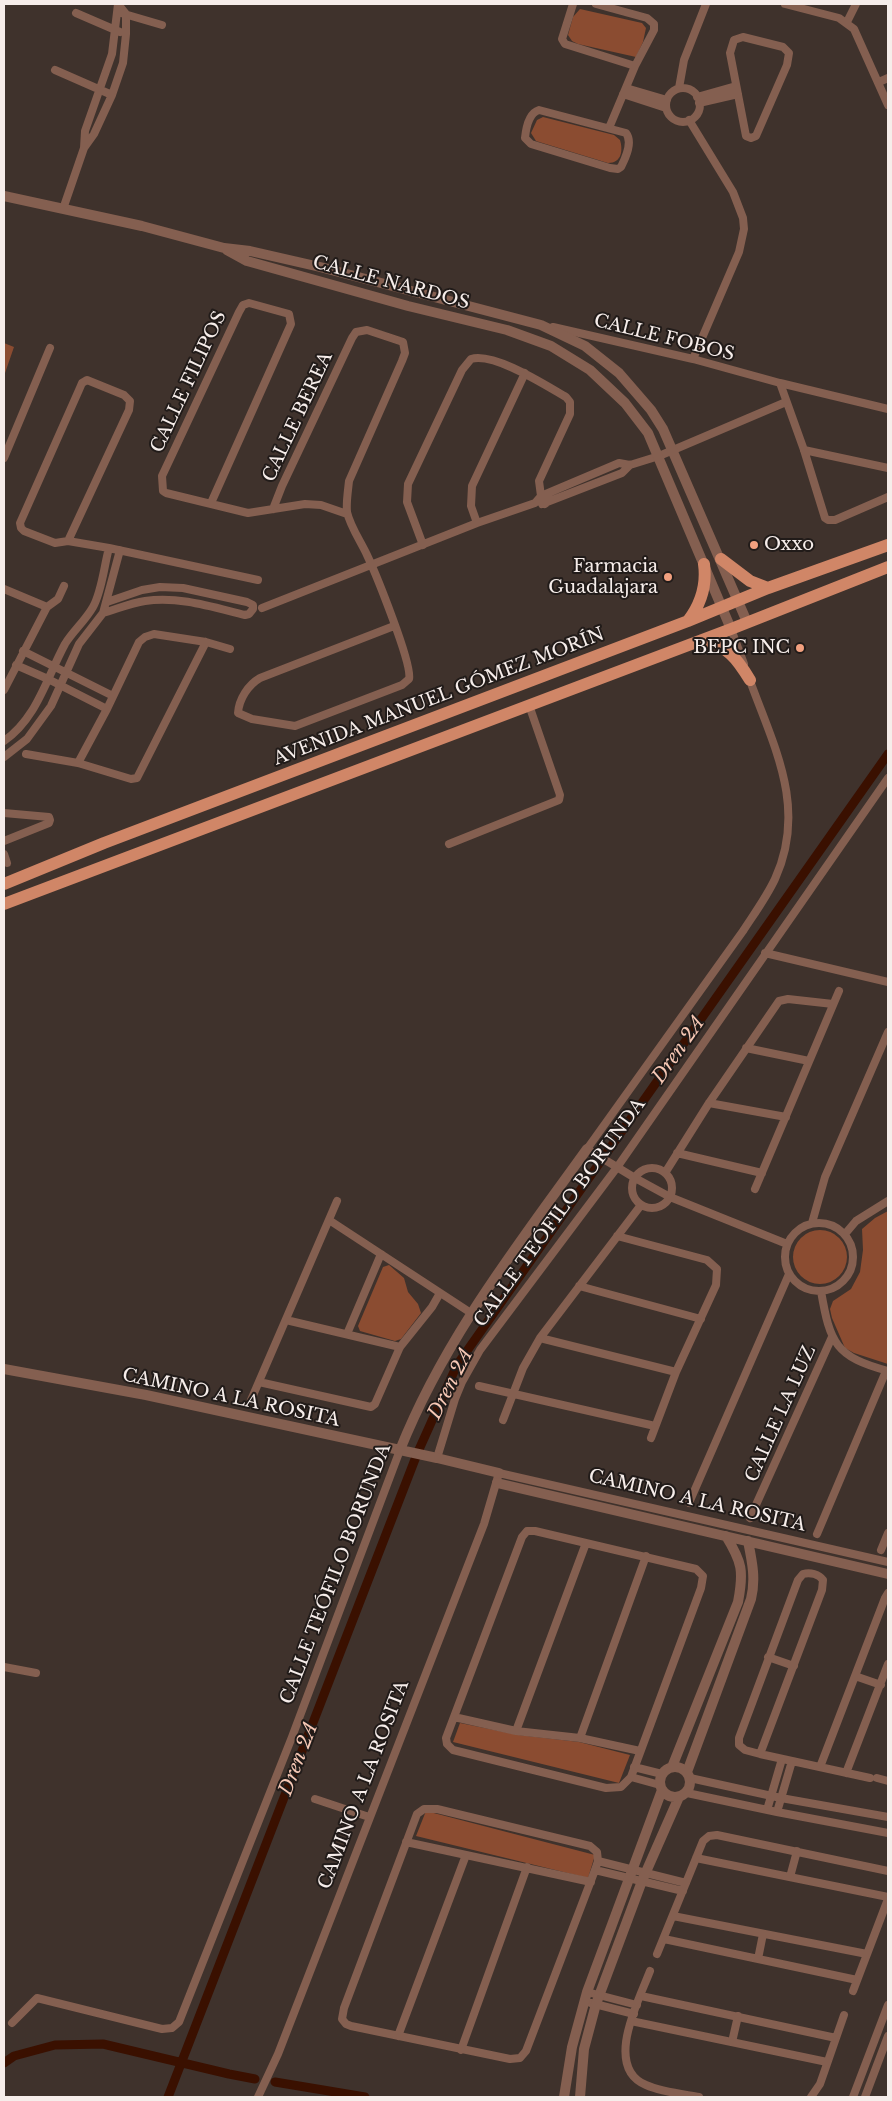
<!DOCTYPE html>
<meta charset="utf-8">
<style>
body{margin:0}
#map{position:relative;width:892px;height:2101px;overflow:hidden;background:#3f322c;font-family:"Libre Baskerville",serif}
canvas{display:block}
.frame{position:absolute;inset:0;border:5px solid #f6edea;pointer-events:none}
</style>
<div id="map">
<canvas width="892" height="2101"></canvas>
<div class="frame"></div>
</div>
<script>
const g = document.querySelector('canvas').getContext('2d');
g.lineJoin = 'round';
function fillPath(path, color) { g.fillStyle = color; g.fill(path, 'evenodd'); }
function trace(path, color, width, dash) { g.strokeStyle = color; g.lineWidth = width; g.lineCap = dash ? 'butt' : 'round'; g.setLineDash(dash || []); g.stroke(path); }
function label(font, color, halo, rows, align = 'center') {
  g.font = font + ' "Libre Baskerville",serif'; g.lineWidth = 4; g.setLineDash([]); g.textBaseline = 'middle'; g.strokeStyle = halo; g.fillStyle = color; for (const [text, x, y, turn = 0] of rows) {
    g.save(); g.translate(x, y); g.rotate((+turn || 0) * Math.PI / 180); g.textAlign = isNaN(turn) ? turn : align; if (halo) g.strokeText(text, 0, 0); g.fillText(text, 0, 0); g.restore();
  }
}
fillPath(new Path2D(`
 M 580,9 L 642,23 L 646,28 L 643,42 L 636,57 L 578,44 L 572,41 L 568,35 L 573,17 Z
 M 543,117 L 614,135 L 620,140 C 623,150 622,163 608,163 L 536,141 L 531,133 L 537,120 Z
 M 4,343 L 14,347 L 4,376 Z
 M 888,1211 L 888,1364 L 854,1353 L 845,1348 L 832,1318 L 830,1309 L 833,1301 L 851,1289 L 860,1272 L 863,1250 L 862,1229 L 875,1218 Z
 M793 1257a27 27 0 1 1 54 0a27 27 0 1 1-54 0Z
 M 389,1265 L 404,1278 L 408,1292 L 418,1304 L 421,1313 L 401,1339 L 395,1341 L 360,1331 L 358,1326 L 383,1267 Z
 M 460,1723 L 519,1735 L 579,1742 L 630,1755 L 619,1783 L 453,1742 Z
 M 426,1811 L 595,1855 L 588,1878 L 416,1836 Z`), '#8b4c31');
trace(new Path2D(`
 M 4,2063 L 14,2056 L 55,2045 L 103,2044 L 229,2074 L 255,2079
 M 275,2082 L 365,2097
 M 168,2097 L 417,1454 L 457,1365 L 888,754`), '#3a1000', 9);
trace(new Path2D(`
 M 573,4 L 562,39 L 565,44 L 635,66
 M 596,4 L 647,18 L 654,24 L 654,30 L 635,66 L 609,128
 M 785,4 L 839,18 L 854,29 L 888,105
 M 76,13 L 120,32
 M 121,13 L 162,25
 M 847,22 L 856,4
 M 743,37 L 783,47 L 789,53 L 787,65 L 756,136 L 751,138 L 746,136 L 730,53 L 734,40 Z
 M 55,70 L 112,95
 M 879,82 L 888,78
 M 626,88 L 667,100
 M 679,88 L 684,60 L 706,4
 M666 105a17 17 0 1 1 34 0a17 17 0 1 1-34 0Z
 M 623,94 L 666,108
 M 697,97 L 736,86
 M 699,103 L 738,94
 M 539,110 L 626,133 C 633,142 626,157 621,167 L 618,169 L 610,168 L 531,144 L 525,138 C 526,128 529,113 539,110 Z
 M 689,120 L 733,192 L 743,218 L 744,229 L 739,252 L 693,359
 M 84,148 L 85,131 L 112,54 L 118,4
 M 63,209 L 84,148 L 94,134 L 112,95 L 123,63 L 126,34 L 126,14 L 118,4
 M 553,327 L 693,359 L 780,383 L 888,409
 M 780,383 L 804,450 L 825,518 L 828,520 L 835,520 L 888,497
 M 804,450 L 888,468
 M 4,458 L 50,348
 M 211,503 L 291,324 L 289,314 L 249,303 L 243,305 L 239,312 L 162,476 L 163,491 L 166,493 L 248,513 L 305,504 L 321,505 L 347,514
 M 542,504 L 622,473 L 630,465
 M 273,509 L 282,486 L 352,338 L 356,332 L 367,330 L 403,342 L 405,353 L 402,361 L 349,481 C 348,491 346,502 347,512 C 350,526 361,542 367,555 C 375,572 413,665 409,679 L 402,685 L 295,726 L 252,719 L 238,713 C 239,699 248,685 260,678 L 394,626
 M 477,523 L 471,506 L 472,486 L 525,373
 M 68,541 L 129,410 L 130,401 L 124,395 L 87,380 L 82,383 L 79,390 L 20,523 L 21,528 L 24,531 L 55,543 L 68,541 L 109,548 L 258,580
 M 423,545 L 407,502 L 408,484 L 462,370 L 471,359 C 494,352 545,385 566,397 L 570,402 L 570,414 L 539,481 L 541,496 L 545,504
 M 4,589 L 47,607
 M 262,608 L 477,523 L 535,503 L 541,496 L 619,463 L 630,465 L 659,456 L 786,402
 M 103,613 C 117,609 131,603 145,601 C 179,596 212,607 245,615 L 249,614 L 253,609 L 253,605 L 247,602 L 183,588 L 160,587 L 142,590 L 107,602
 M 731,629 L 744,664
 M 23,651 L 113,696
 M 16,665 L 48,679 L 107,709
 M 749,678 C 773,745 808,807 775,879 C 766,898 754,914 743,931 L 587,1149 L 635,1178 L 670,1197 L 787,1244
 M 4,690 L 47,607 L 58,599 L 64,586
 M 4,741 C 37,718 46,679 65,644 C 73,631 85,621 93,607 C 102,591 104,566 109,548
 M 26,754 L 78,763 L 131,779 L 137,778 L 206,642
 M 4,757 L 27,739 L 51,706 L 79,644 L 103,613 L 120,550
 M 78,763 L 107,709 L 139,642 L 145,637 L 154,634 L 206,642 L 230,649
 M 4,813 L 49,817 L 50,820 L 49,823 L 4,841
 M 449,844 L 559,800 L 560,795 L 529,705
 M 4,854 L 7,863
 M 765,953 L 888,982
 M 746,1048 L 809,1061
 M 709,1103 L 786,1117
 M 677,1153 L 762,1173
 M632 1188a20 20 0 1 1 40 0a20 20 0 1 1-40 0Z
 M 665,1173 L 709,1103 L 779,1001 L 788,999 L 833,1004
 M 755,1189 L 839,991
 M 329,1220 L 471,1313
 M785 1257a34 34 0 1 1 68 0a34 34 0 1 1-68 0Z
 M 812,1223 L 825,1177 L 888,1032
 M 845,1234 L 856,1221 L 888,1201
 M 617,1236 L 707,1260 L 717,1269 L 716,1285 L 676,1372 L 651,1438
 M 579,1286 L 701,1319
 M 821,1291 C 830,1344 836,1357 888,1371
 M 286,1320 L 400,1347
 M 347,1334 L 381,1254
 M 540,1338 L 676,1372
 M 259,1382 L 371,1407 L 375,1404 L 400,1347 L 432,1307 L 440,1293
 M 479,1386 L 655,1426
 M 251,1400 L 337,1201
 M 503,1420 L 523,1368 L 540,1338 L 641,1205
 M 437,1458 L 455,1399 L 462,1382 L 480,1350 L 618,1166 L 888,778
 M 689,1503 L 789,1274
 M 750,1518 L 832,1337
 M 527,1531 L 535,1531 L 696,1569 L 703,1576 L 701,1588 L 631,1777 L 621,1787 L 606,1788 L 453,1750 L 447,1744 L 446,1738 L 522,1537 Z
 M 817,1534 L 886,1371
 M 881,1550 L 888,1533
 M 768,1657 L 794,1666
 M 4,1667 L 36,1673
 M 855,1676 L 881,1685
 M 454,1717 L 516,1731 L 580,1738 L 640,1751
 M 516,1731 L 586,1543
 M 580,1738 L 646,1556
 M 760,1754 L 822,1590 L 823,1580 C 819,1574 810,1572 803,1574 L 798,1580 L 739,1738 L 739,1745 L 745,1750 L 760,1754 L 870,1778
 M 634,1767 L 662,1774
 M 820,1767 L 885,1598 L 888,1593
 M 846,1773 L 888,1664
 M 631,1777 L 660,1785
 M 690,1778 L 781,1798 L 888,1817
 M 877,1778 L 888,1781
 M 687,1793 L 777,1812 L 888,1833
 M 315,1799 L 369,1817
 M 424,1809 L 437,1809 L 590,1846 L 597,1852 L 598,1861 L 595,1870 L 526,2051 L 520,2058 L 510,2059 L 351,2026 L 346,2024 L 342,2019 L 344,2008 L 417,1814 Z
 M 767,1810 L 782,1759
 M 777,1812 L 792,1761
 M 406,1842 L 591,1882
 M 696,1858 L 888,1897
 M 598,1861 L 686,1883
 M 595,1870 L 683,1891
 M 790,1877 L 797,1851
 M 673,1916 L 867,1954
 M 664,1939 L 857,1980
 M 657,1954 L 703,1841 L 709,1836 L 717,1835 L 888,1871
 M 758,1959 L 763,1934
 M 650,1971 C 639,2000 603,2067 646,2085 C 662,2092 682,2094 699,2097
 M 853,1991 L 888,1899
 M 587,1992 L 637,2005
 M 641,1996 L 836,2038
 M 591,2003 L 634,2014
 M 631,2021 L 827,2062
 M 12,2023 L 37,1998 L 162,2029 L 172,2028 L 179,2022 L 292,1737 L 400,1450
 M 398,2036 L 466,1855
 M 732,2042 L 738,2016
 M 461,2050 L 527,1867
 M 258,2097 L 278,2054 L 484,1524 L 499,1473 L 888,1562
 M 811,2097 L 820,2084 L 844,2015
 M 853,2097 L 888,2005
 M 865,2097 L 888,2036`), '#845f50', 8);
trace(new Path2D(`
 M 4,196 L 142,226 L 224,248 L 250,251 L 320,267 L 541,325 L 585,346 L 619,373 L 651,410 L 663,429 L 747,622
 M 227,250 L 247,261 L 408,306 L 507,330 L 551,346 L 590,370 L 625,403 L 648,433 L 731,629
 M 4,1369 L 146,1395 L 437,1458 L 499,1473
 M 400,1450 C 444,1339 518,1245 587,1149
 M 497,1483 L 888,1574
 M660 1782a15 15 0 1 1 30 0a15 15 0 1 1-30 0Z
 M 672,1767 L 738,1602 C 744,1571 742,1562 726,1536
 M 687,1772 L 751,1599 C 756,1579 752,1561 748,1541
 M 564,2097 L 572,2047 L 587,1992 L 662,1790
 M 580,2097 L 584,2049 L 596,2004 L 642,1881 L 679,1797`), '#845f50', 10);
trace(new Path2D(`
 M 721,559 L 750,581 L 768,588
 M 688,621 C 701,604 707,586 704,564
 M 702,640 C 728,647 736,657 750,680
 M 4,884 L 104,843 L 688,621 L 768,588 L 888,545
 M 4,904 L 731,629 L 888,567`), '#d08667', 12);
for (const [x, y, r, color] of [
 [754,545,5,"#f2a07f"],
 [668,577,5,"#f2a07f"],
 [800,648,5,"#f2a07f"]
]) { const dot = new Path2D(); dot.arc(x, y, r, 0, 2 * Math.PI); g.fillStyle = color; g.fill(dot); trace(dot, '#211b19', 2); }
label('18px', '#f6edea', '#211b19', [
 ["CALLE NARDOS",391,283,15],
 ["CALLE FOBOS",664,338,14],
 ["CALLE FILIPOS",189,382,-65],
 ["CALLE BEREA",298,417,-65],
 ["AVENIDA MANUEL GÓMEZ MORÍN",439,697,-21],
 ["CALLE TEÓFILO BORUNDA",560,1213,-54],
 ["CAMINO A LA ROSITA",231,1398,12],
 ["CALLE LA LUZ",781,1414,-66],
 ["CAMINO A LA ROSITA",697,1501,13],
 ["CALLE TEÓFILO BORUNDA",336,1574,-69],
 ["CAMINO A LA ROSITA",364,1785,-69]
]);
label('18px', '#f6edea', '#211b19', [
 ["Oxxo",764,545,"left"],
 ["Farmacia",658,567],
 ["Guadalajara",658,588],
 ["BEPC INC",790,648]
], 'right');
label('italic 19px', '#f7c8b5', '#211b19', [
 ["Dren 2A",679,1050,-55],
 ["Dren 2A",451,1384,-63],
 ["Dren 2A",299,1759,-69]
]);
</script>
